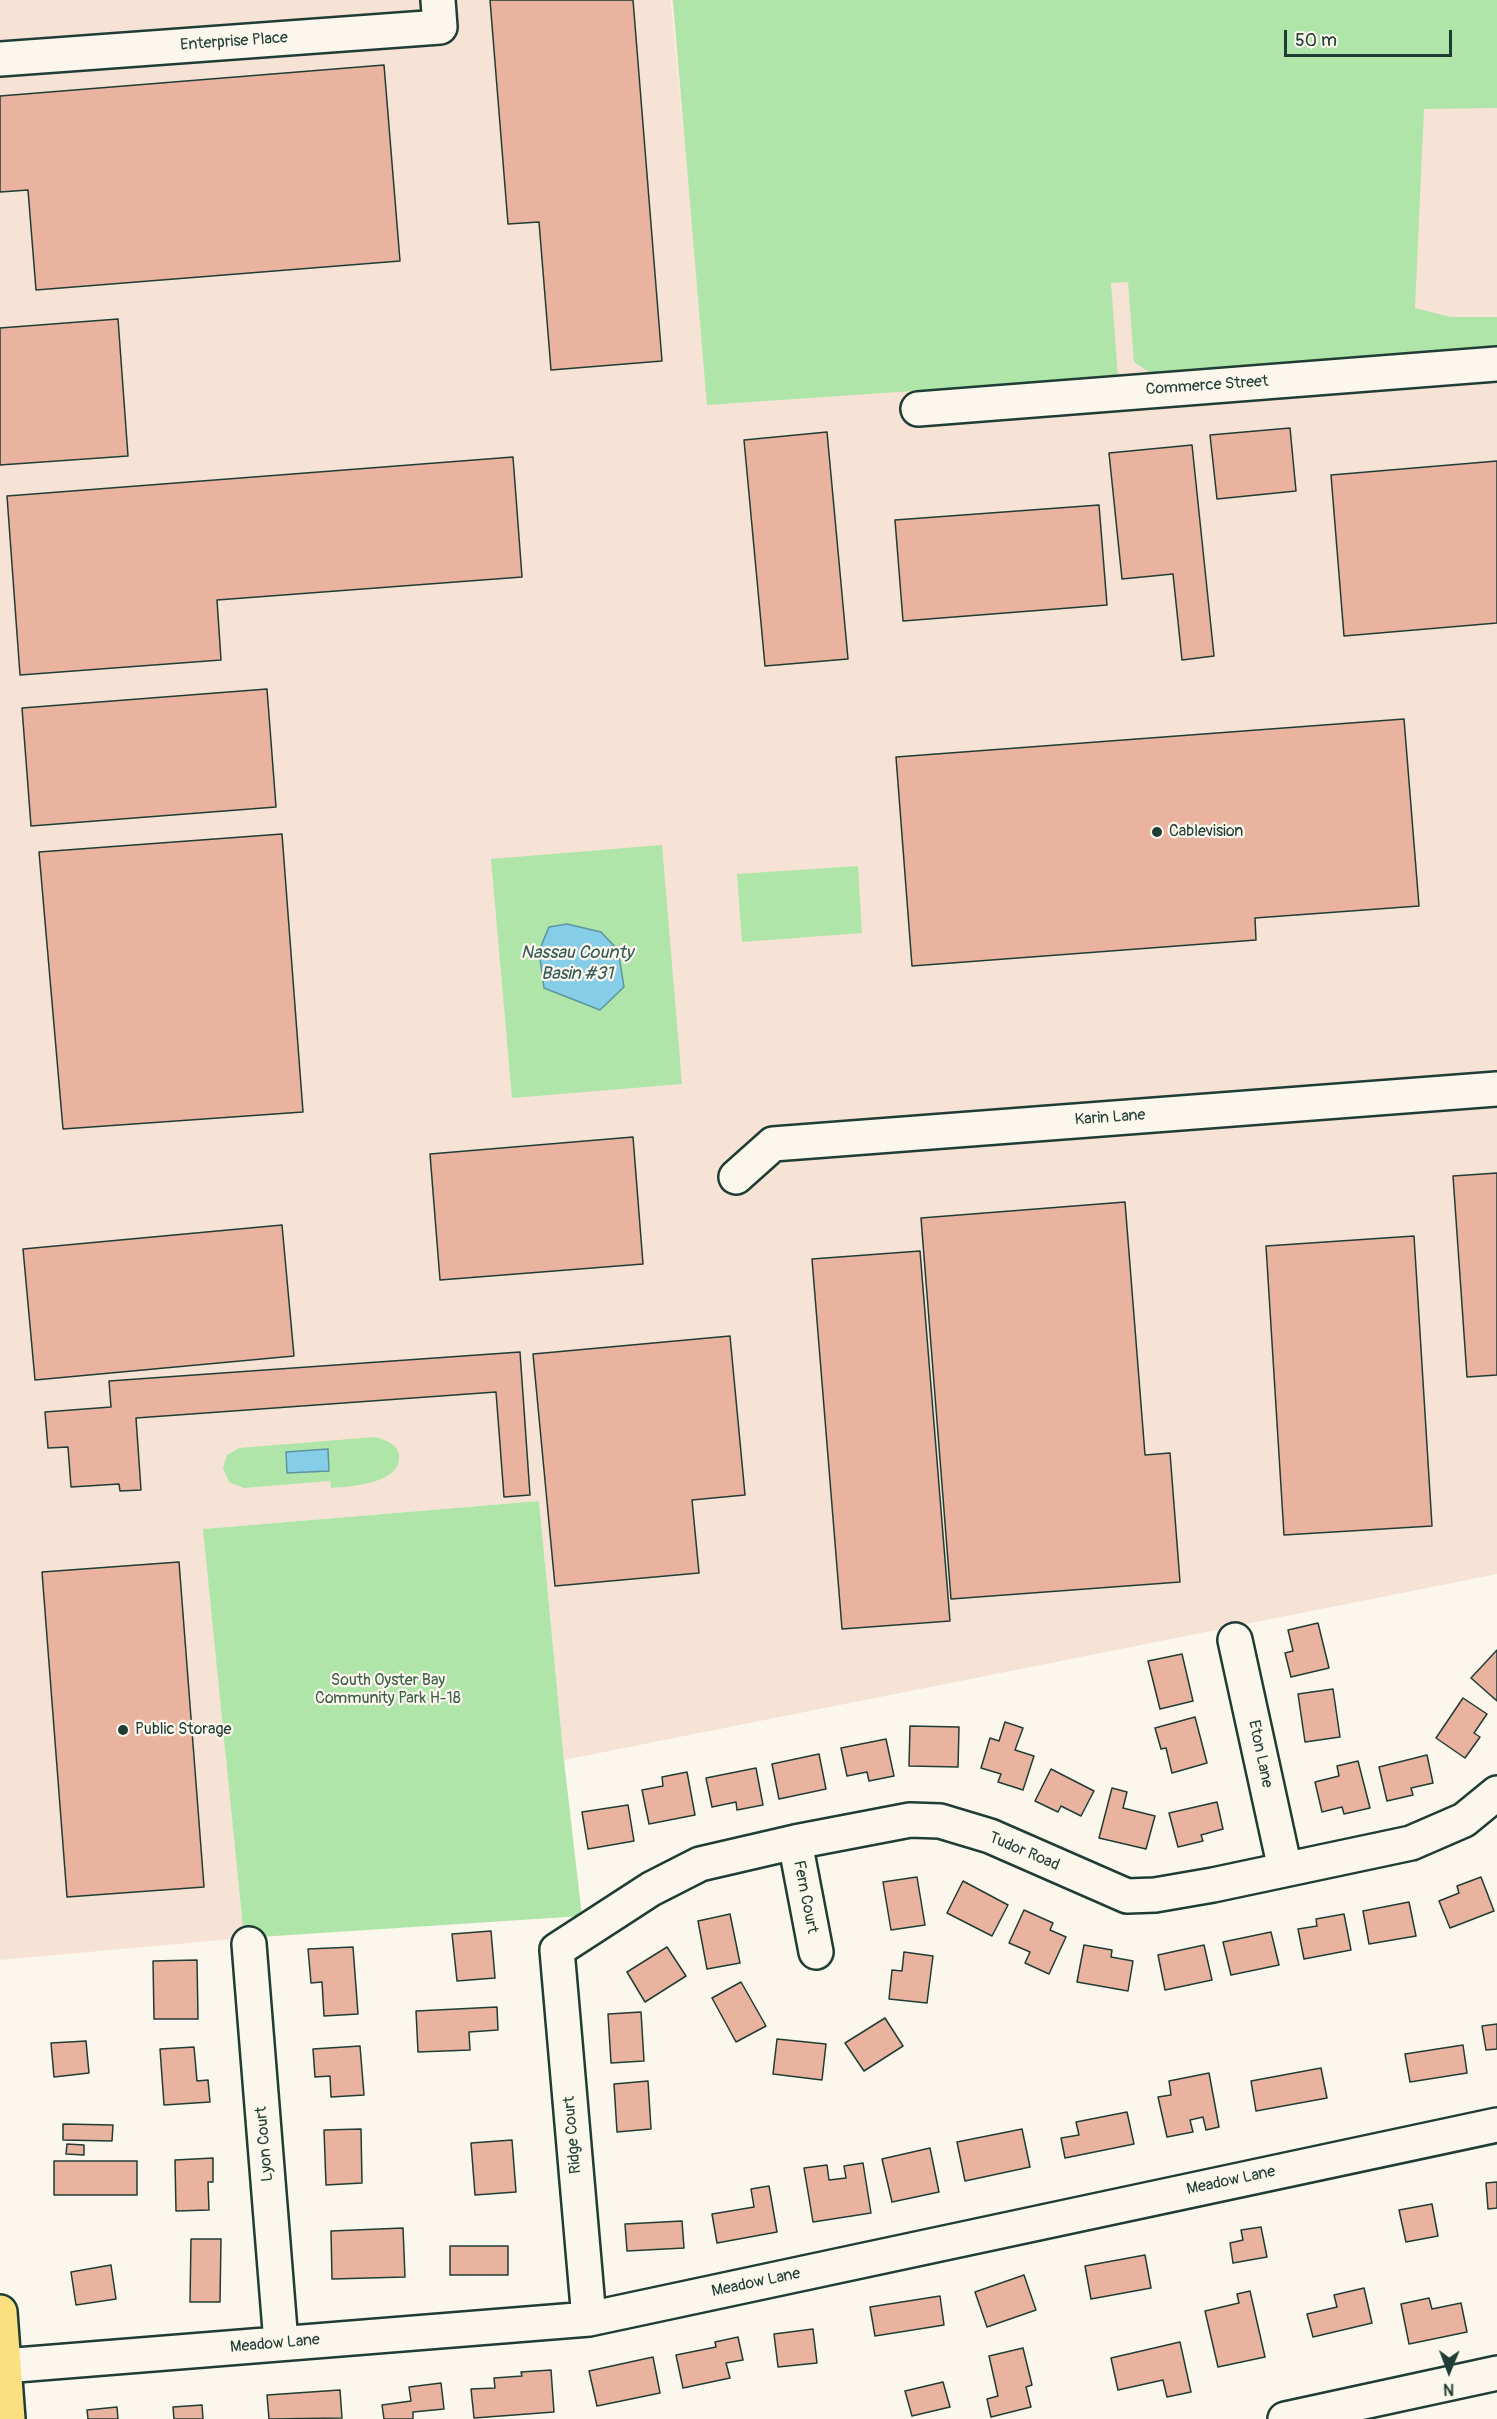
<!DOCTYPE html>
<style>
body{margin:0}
#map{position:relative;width:1497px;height:2419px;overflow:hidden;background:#fbf7ec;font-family:Pangolin,sans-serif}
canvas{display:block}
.north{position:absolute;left:1419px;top:2341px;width:60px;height:60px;-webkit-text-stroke:4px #fbf7ec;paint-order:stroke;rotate:181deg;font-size:16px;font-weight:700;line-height:24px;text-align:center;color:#1f3d34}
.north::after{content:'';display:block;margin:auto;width:21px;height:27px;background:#1f3d34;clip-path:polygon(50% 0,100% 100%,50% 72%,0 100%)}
.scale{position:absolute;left:1284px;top:30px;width:168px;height:27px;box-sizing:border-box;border:3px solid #1f3d34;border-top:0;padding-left:8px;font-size:18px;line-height:21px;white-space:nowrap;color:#1f3d34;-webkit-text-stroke:4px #fbf7ec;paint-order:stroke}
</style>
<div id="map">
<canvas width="1497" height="2419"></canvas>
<div class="north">N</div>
<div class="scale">50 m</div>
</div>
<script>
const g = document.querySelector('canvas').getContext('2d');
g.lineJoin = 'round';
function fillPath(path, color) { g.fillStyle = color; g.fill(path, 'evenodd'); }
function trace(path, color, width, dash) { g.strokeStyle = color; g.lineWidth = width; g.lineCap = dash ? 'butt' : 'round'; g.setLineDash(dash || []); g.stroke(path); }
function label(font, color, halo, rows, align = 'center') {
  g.font = font + ' Pangolin,sans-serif'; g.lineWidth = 4.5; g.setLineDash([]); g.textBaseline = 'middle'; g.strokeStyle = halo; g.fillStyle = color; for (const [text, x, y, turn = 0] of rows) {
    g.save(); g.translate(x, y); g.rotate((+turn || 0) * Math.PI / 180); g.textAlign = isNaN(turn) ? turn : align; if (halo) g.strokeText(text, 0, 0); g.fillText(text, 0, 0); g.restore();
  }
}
fillPath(new Path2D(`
 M 0,0 L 671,0 L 684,148 L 672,0 L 1497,0 L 1497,1574 L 564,1760 L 539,1501 L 204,1529 L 244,1938 L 0,1960 Z`), '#f6e3d5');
fillPath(new Path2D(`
 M 673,0 L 1497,0 L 1497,108 L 1424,109 L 1415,308 L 1450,317 L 1497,317 L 1497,348 L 1152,374 L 1134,362 L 1128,282 L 1111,283 L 1118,377 L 707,405 Z
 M 662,845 L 682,1084 L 512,1098 L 491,859 Z
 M 858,866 L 862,933 L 742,942 L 737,874 Z
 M 375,1437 C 385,1440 398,1444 399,1455 C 403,1483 350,1487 331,1488 L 330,1481 L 244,1488 L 229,1482 L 223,1468 L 227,1455 L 239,1448 Z
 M 539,1501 L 564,1761 L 582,1916 L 244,1938 L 203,1529 Z`), '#afe5a8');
const water = new Path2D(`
 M 567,924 L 601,932 L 618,950 L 624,987 L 600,1010 L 544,988 L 539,951 L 549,927 Z
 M 328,1449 L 329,1471 L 287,1473 L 286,1452 Z`);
fillPath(water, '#86cee7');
trace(water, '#5d949f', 1.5);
const building = new Path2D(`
 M 490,0 L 633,0 L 662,361 L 551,370 L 539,222 L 508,224 Z
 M 384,65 L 400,261 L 36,290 L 28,190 L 0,192 L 0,96 Z
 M 118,319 L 128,456 L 0,465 L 0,328 Z
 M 1290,428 L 1296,491 L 1217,499 L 1210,435 Z
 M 827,432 L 848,659 L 765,666 L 744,440 Z
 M 1192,445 L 1214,656 L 1182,660 L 1173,574 L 1122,579 L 1109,453 Z
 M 513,457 L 522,577 L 217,600 L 221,660 L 20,675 L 7,496 Z
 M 1497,461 L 1497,623 L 1344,636 L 1331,475 Z
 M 1099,505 L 1107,605 L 903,621 L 895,520 Z
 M 267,689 L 276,807 L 31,826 L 22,708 Z
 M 1404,719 L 1419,906 L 1255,918 L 1256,940 L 912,966 L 896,757 Z
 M 282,834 L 303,1112 L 63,1129 L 39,852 Z
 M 633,1137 L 643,1264 L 440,1280 L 430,1154 Z
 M 1497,1173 L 1497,1375 L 1467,1377 L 1453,1176 Z
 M 1125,1202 L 1145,1455 L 1170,1453 L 1180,1582 L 951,1599 L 921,1218 Z
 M 282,1225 L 294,1356 L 35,1380 L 23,1249 Z
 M 1414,1236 L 1432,1526 L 1284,1535 L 1266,1246 Z
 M 920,1251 L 950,1621 L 842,1629 L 812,1259 Z
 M 730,1336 L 745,1495 L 692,1500 L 699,1573 L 555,1586 L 533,1354 Z
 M 520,1352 L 530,1495 L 504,1497 L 496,1392 L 136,1418 L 141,1490 L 120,1491 L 119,1484 L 71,1487 L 68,1447 L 48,1448 L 45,1412 L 111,1407 L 109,1381 Z
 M 179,1562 L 204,1887 L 67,1897 L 42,1572 Z
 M 1318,1623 L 1329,1668 L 1291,1677 L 1285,1653 L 1293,1651 L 1288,1630 Z
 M 1497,1650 L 1497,1701 L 1471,1678 Z
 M 1182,1654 L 1193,1701 L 1160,1709 L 1148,1661 Z
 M 1333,1689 L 1340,1737 L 1305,1742 L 1298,1694 Z
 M 1463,1698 L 1487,1714 L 1474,1733 L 1480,1737 L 1465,1758 L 1436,1738 Z
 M 1195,1717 L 1207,1763 L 1172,1773 L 1166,1748 L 1161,1749 L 1155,1728 Z
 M 1005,1722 L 1023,1728 L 1015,1750 L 1034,1756 L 1023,1790 L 998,1782 L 1001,1774 L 981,1768 L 990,1738 L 999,1741 Z
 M 910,1726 L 959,1727 L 958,1767 L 909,1766 Z
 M 886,1739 L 894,1776 L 869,1781 L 867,1772 L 847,1776 L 841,1748 Z
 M 819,1754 L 826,1789 L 779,1799 L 772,1764 Z
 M 1427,1755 L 1433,1783 L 1411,1788 L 1413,1795 L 1387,1801 L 1379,1767 Z
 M 1358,1761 L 1370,1808 L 1344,1814 L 1342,1807 L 1322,1812 L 1315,1782 L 1339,1776 L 1337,1766 Z
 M 756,1768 L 763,1805 L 737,1810 L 736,1802 L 712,1807 L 706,1778 Z
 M 1051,1769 L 1094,1791 L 1081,1816 L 1061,1806 L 1058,1812 L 1035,1801 Z
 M 687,1772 L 695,1815 L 649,1824 L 642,1790 L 663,1786 L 662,1777 Z
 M 1112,1788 L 1127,1792 L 1123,1808 L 1155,1816 L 1146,1849 L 1099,1838 Z
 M 1217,1802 L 1223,1829 L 1201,1835 L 1203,1841 L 1178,1847 L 1169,1813 Z
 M 628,1805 L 634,1841 L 588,1849 L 582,1812 Z
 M 917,1877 L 925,1925 L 891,1930 L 883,1882 Z
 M 1481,1877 L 1494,1911 L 1450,1928 L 1439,1901 L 1459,1893 L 1457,1886 Z
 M 963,1881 L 1008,1905 L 992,1936 L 947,1913 Z
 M 1409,1902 L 1416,1936 L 1369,1944 L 1363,1911 Z
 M 1024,1910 L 1053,1923 L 1050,1930 L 1066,1937 L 1049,1974 L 1025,1963 L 1030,1952 L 1009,1943 Z
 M 730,1914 L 740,1963 L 707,1969 L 698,1921 Z
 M 1344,1914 L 1351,1950 L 1304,1959 L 1298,1929 L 1317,1926 L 1316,1919 Z
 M 491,1931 L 495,1978 L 457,1981 L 452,1934 Z
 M 1271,1932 L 1279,1965 L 1231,1975 L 1223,1942 Z
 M 1084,1945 L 1112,1950 L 1111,1957 L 1133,1961 L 1128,1991 L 1077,1982 Z
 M 1204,1945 L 1212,1980 L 1165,1990 L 1158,1955 Z
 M 353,1947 L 358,2014 L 324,2016 L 322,1982 L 311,1983 L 308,1949 Z
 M 667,1947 L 686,1976 L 645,2002 L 627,1972 Z
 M 904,1952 L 933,1956 L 927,2003 L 889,1999 L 892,1970 L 902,1971 Z
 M 197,1960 L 198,2019 L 154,2019 L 153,1961 Z
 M 741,1982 L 766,2026 L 736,2042 L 712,1998 Z
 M 497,2007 L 498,2030 L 469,2032 L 470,2050 L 418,2052 L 416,2011 Z
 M 641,2012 L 644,2061 L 611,2063 L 608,2014 Z
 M 885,2018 L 903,2046 L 864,2071 L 845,2043 Z
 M 1497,2024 L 1497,2049 L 1486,2050 L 1482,2026 Z
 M 777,2039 L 826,2044 L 822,2080 L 773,2074 Z
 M 86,2041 L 89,2073 L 54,2077 L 51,2043 Z
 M 1463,2045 L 1467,2073 L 1410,2082 L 1405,2054 Z
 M 360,2046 L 364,2095 L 331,2097 L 330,2076 L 315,2077 L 313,2049 Z
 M 194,2047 L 197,2081 L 208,2080 L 210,2102 L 164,2105 L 160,2049 Z
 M 1321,2068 L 1327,2098 L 1256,2111 L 1251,2081 Z
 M 1209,2073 L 1219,2127 L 1206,2130 L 1203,2117 L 1190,2120 L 1193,2132 L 1167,2137 L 1158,2097 L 1171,2095 L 1169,2081 Z
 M 648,2081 L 651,2129 L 617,2132 L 614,2084 Z
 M 1127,2112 L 1134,2144 L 1065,2158 L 1061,2138 L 1079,2135 L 1076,2122 Z
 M 63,2124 L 113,2125 L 112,2141 L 63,2140 Z
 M 361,2129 L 362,2183 L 326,2185 L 324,2130 Z
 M 1022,2129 L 1030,2167 L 965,2181 L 957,2142 Z
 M 512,2140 L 516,2192 L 475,2195 L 471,2143 Z
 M 67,2144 L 84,2145 L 84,2155 L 66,2154 Z
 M 930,2148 L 939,2192 L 892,2202 L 882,2159 Z
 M 213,2158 L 213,2182 L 208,2182 L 209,2210 L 176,2211 L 175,2160 Z
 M 54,2161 L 137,2161 L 137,2195 L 54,2195 Z
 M 863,2163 L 871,2213 L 813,2222 L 804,2168 L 827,2165 L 829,2180 L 846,2178 L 844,2166 Z
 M 1497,2182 L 1497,2208 L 1488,2209 L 1486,2183 Z
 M 769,2186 L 777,2232 L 717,2243 L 712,2214 L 754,2207 L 751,2189 Z
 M 1432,2204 L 1438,2236 L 1406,2242 L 1399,2210 Z
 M 682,2221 L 684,2248 L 627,2251 L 625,2224 Z
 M 1261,2227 L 1267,2257 L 1233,2263 L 1230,2243 L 1243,2240 L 1241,2230 Z
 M 403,2228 L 405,2277 L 332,2279 L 331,2231 Z
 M 191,2239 L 221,2239 L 220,2302 L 190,2302 Z
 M 450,2246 L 508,2246 L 508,2275 L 450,2275 Z
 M 1145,2255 L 1151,2288 L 1091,2299 L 1085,2266 Z
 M 111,2265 L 116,2299 L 76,2305 L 71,2272 Z
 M 1024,2275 L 1036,2310 L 987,2327 L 975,2292 Z
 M 1364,2288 L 1372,2323 L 1313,2337 L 1307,2314 L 1337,2307 L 1334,2295 Z
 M 1250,2291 L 1265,2357 L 1218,2367 L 1205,2311 L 1239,2303 L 1237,2294 Z
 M 940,2296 L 944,2325 L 875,2336 L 870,2307 Z
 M 1429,2298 L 1432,2309 L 1461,2303 L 1467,2332 L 1409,2344 L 1401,2304 Z
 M 813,2329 L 817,2363 L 778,2367 L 774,2334 Z
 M 738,2337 L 743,2360 L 726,2363 L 730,2378 L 683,2388 L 676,2355 L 716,2347 L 715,2342 Z
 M 1180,2342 L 1191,2392 L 1167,2397 L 1163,2380 L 1118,2390 L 1111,2358 Z
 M 1023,2348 L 1032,2385 L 1026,2387 L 1031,2407 L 991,2417 L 987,2399 L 998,2396 L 989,2356 Z
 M 653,2357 L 660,2393 L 597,2406 L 589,2371 Z
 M 551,2370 L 554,2412 L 474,2418 L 471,2389 L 495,2388 L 494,2378 L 522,2376 L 521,2372 Z
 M 943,2382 L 950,2407 L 912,2416 L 905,2391 Z
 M 441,2383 L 444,2409 L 413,2412 L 413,2419 L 384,2419 L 382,2405 L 411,2401 L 409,2387 Z
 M 340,2390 L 342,2418 L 269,2419 L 267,2395 Z
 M 202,2405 L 203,2419 L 174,2419 L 173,2407 Z
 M 117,2407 L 118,2419 L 88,2419 L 87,2410 Z`);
fillPath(building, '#eab3a0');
trace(building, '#1f3d34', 1.5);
const minor = new Path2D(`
 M 0,59 L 440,27 L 438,0
 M 918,409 L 1497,364
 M 736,1177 L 773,1144 L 1497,1089
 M 1235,1640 L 1285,1869
 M 795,1842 L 816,1952
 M 249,1944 L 281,2343
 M 589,2319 L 557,1950 L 651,1889 L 700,1864 L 795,1842 L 910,1820 L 940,1821 L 990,1836 L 1127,1896 L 1155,1895 L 1213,1885 L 1411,1843 L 1464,1820 L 1497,1793
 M 4,2366 L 589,2319 L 1497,2125
 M 1285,2419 L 1497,2373`);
const major = new Path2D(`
 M 0,2312 L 8,2419`);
trace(minor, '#1f3d34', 38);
trace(major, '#1f3d34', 38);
trace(minor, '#fbf7ec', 33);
trace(major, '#fbe080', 33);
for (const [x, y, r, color] of [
 [1157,832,6,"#1f3d34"],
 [123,1730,6,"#1f3d34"]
]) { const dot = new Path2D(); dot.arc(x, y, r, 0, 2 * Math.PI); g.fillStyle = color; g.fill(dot); trace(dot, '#fbf7ec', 2); }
label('16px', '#1f3d34', '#fbf7ec', [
 ["Enterprise Place",234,42,-4],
 ["Commerce Street",1207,386,-4],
 ["Karin Lane",1110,1118,-4],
 ["Eton Lane",1260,1754,78],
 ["Tudor Road",1024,1852,23],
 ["Fern Court",805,1897,79],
 ["Ridge Court",573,2135,-95],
 ["Lyon Court",265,2144,-95],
 ["Meadow Lane",1231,2181,-12],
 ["Meadow Lane",756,2283,-12],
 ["Meadow Lane",275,2344,-5]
]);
label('16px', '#1f3d34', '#fbf7ec', [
 ["Cablevision",1169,832],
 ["Public Storage",135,1730]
], 'left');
label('16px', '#3c5f4b', '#fbf7ec', [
 ["South Oyster Bay",388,1681],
 ["Community Park H-18",388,1699]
]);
label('italic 18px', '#345a58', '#fbf7ec', [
 ["Nassau County",577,953],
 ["Basin #31",577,974]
]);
</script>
